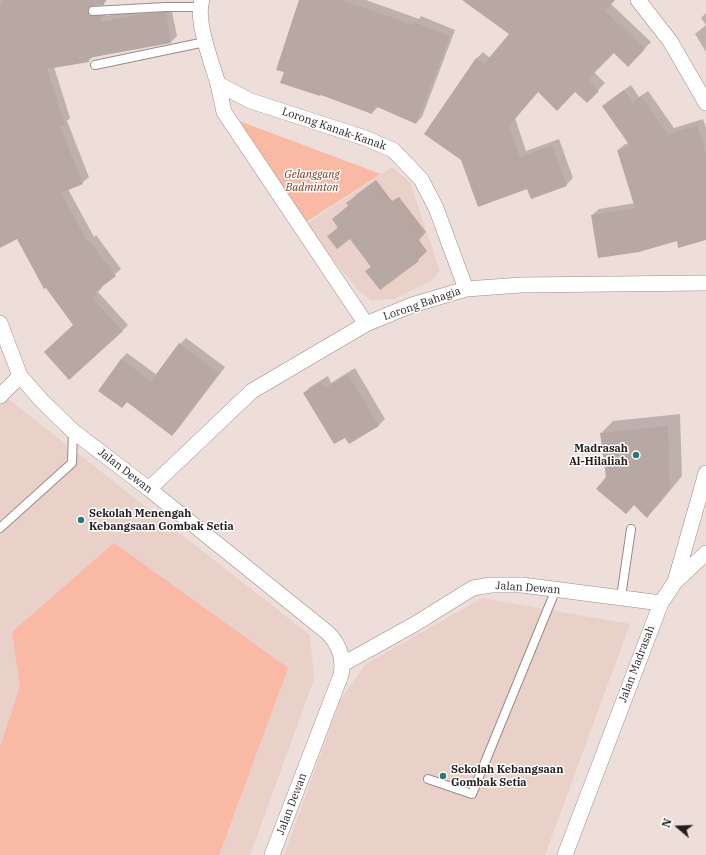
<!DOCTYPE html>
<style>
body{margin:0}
#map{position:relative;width:706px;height:855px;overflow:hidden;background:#eeded9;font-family:"IBM Plex Serif",serif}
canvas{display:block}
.north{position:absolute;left:658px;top:807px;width:40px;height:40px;-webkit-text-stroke:3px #fff;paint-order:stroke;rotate:289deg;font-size:11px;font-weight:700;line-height:16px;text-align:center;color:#231d1c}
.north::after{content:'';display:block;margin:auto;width:14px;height:18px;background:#231d1c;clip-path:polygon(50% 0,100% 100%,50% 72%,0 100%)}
</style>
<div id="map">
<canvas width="706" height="855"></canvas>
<div class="north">N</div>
</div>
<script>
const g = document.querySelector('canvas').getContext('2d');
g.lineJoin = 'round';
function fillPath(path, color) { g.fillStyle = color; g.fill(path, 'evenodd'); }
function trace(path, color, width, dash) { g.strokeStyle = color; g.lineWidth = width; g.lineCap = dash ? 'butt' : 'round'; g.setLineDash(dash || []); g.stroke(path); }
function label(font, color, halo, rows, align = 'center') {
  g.font = font + ' "IBM Plex Serif",serif'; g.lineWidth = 3; g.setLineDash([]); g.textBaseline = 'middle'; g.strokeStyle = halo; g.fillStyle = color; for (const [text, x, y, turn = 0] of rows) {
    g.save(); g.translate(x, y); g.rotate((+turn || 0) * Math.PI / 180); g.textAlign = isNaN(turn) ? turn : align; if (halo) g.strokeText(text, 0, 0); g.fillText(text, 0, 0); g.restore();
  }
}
fillPath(new Path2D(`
 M 392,167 L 410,182 L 440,271 L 431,281 L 394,299 L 371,300 L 358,290 L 305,225 Z
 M 7,398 L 310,635 L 314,679 L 250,855 L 0,855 L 0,405 Z
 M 482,598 L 630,624 L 545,855 L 284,855 L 341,698 L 366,664 Z`), '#e9d0c9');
fillPath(new Path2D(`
 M 234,119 L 381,174 L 303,224 Z
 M 114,543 L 288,668 L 219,855 L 0,855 L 0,747 L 20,686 L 12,632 Z`), '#fab9a4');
fillPath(new Path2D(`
 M 0,0 L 107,0 L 103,4 L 93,5 L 96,10 L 107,10 L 106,16 L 149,8 L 171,7 L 177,36 L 171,42 L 93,57 L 88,61 L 54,67 L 70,118 L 67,121 L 89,177 L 82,183 L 68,189 L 94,237 L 96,235 L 121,269 L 101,286 L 102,288 L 98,292 L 128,325 L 122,331 L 74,324 L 17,238 L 0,246 L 0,9 L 1,6 L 0,5 Z
 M 300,0 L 366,0 L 419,19 L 421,16 L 455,30 L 422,117 L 416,123 L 379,106 L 372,113 L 285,72 Z
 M 464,0 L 615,0 L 611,4 L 651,42 L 628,65 L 614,52 L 594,72 L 605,83 L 587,102 L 575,91 L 539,91 L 515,118 L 526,151 L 559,139 L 573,178 L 566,185 L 531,197 L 476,59 L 483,52 L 490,58 L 511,34 Z
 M 706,13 L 706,52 L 695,34 L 706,25 L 701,18 Z
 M 631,85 L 639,97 L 648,91 L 674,128 L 703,119 L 706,128 L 706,239 L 677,240 L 592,215 L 599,209 L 635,203 L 618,150 L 625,144 L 629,143 L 604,106 L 610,100 Z
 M 376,180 L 392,201 L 399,197 L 426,232 L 419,240 L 427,251 L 418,260 L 367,271 L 371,266 L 350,238 L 329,236 L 339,226 L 333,219 L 349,205 L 347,204 L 357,194 Z
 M 186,338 L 225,367 L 178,429 L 172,435 L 128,401 L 122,407 L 121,359 L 127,353 L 157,375 L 180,344 Z
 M 355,368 L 385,419 L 379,425 L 349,443 L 345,436 L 304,393 L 310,387 L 328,376 L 331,383 Z
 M 680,414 L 682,476 L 659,504 L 647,516 L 607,477 L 601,433 L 613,421 Z`), '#0003');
fillPath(new Path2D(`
 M 2,0 L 105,0 L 104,5 L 92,6 L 88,9 L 88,12 L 90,16 L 102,16 L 100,22 L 142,14 L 166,12 L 171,43 L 88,58 L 89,62 L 47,69 L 65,125 L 60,126 L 83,184 L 61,193 L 88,242 L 90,241 L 116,276 L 95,292 L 97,295 L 92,298 L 123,331 L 69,380 L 44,352 L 73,325 L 46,288 L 44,289 L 17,239 L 0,248 L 0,6 Z
 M 299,0 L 341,0 L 414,25 L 414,22 L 450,36 L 416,124 L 375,106 L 372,114 L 321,95 L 320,96 L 280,83 L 284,72 L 276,70 Z
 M 462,0 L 615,0 L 605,11 L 645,49 L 628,67 L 614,53 L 588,79 L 599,91 L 587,103 L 575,92 L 557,111 L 538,92 L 509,126 L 520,157 L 552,145 L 567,186 L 531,199 L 527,189 L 478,207 L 461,160 L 424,134 L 476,58 L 484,64 L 509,34 Z
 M 624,90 L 633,102 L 641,96 L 668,134 L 697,125 L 706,152 L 706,240 L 678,248 L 677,241 L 639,252 L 598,258 L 591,215 L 635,208 L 617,150 L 630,146 L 602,106 Z
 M 367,188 L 383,210 L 389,205 L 417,242 L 409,248 L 419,261 L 380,290 L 365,271 L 371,267 L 350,239 L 337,249 L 327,236 L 338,228 L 332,219 L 348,206 L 346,203 Z
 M 179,343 L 219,373 L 172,436 L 127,402 L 122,408 L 98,391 L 121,359 L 151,381 Z
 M 348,374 L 379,426 L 349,444 L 345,438 L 334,444 L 303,393 L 321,382 L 325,388 Z
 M 668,426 L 670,489 L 647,518 L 634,505 L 626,514 L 596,489 L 606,477 L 600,433 Z`), '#b7a8a3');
const lane = new Path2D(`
 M 93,11 L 165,7 L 199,7
 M 95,65 L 205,42
 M 0,528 L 72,463 L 73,431
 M 621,597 L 631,529
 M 428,779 L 472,794 L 556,589`);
const street = new Path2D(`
 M 202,0 C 195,21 212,63 218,84 C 220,93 222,102 224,112 L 366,324
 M 638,0 L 670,41 L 706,103
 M 218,84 L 251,101 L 365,138 L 393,150 L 421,179 L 436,208 L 466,289
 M 0,323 L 20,376 L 43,402 L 73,431 L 149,489 L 328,633 C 340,645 344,659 341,675 L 272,855
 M 0,396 L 20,376
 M 149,489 L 252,391 L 366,324 L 412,305 L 466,289 L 521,285 L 706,283
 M 676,581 L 706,553
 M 343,664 L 415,624 L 473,588 L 491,585 L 522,585 L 661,603
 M 565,855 L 661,603 L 675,582 L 706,473`);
trace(lane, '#9a8b86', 10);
trace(street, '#9a8b86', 16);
trace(lane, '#fff', 8);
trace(street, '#fff', 15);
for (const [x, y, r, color] of [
 [636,455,4,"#307873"],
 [81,520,4,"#307873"],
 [443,776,4,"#307873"]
]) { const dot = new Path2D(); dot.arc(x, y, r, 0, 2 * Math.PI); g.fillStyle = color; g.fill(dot); trace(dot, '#fff', 1.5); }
label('11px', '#231d1c', '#fff', [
 ["Lorong Kanak-Kanak",334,129,19],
 ["Lorong Bahagia",422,304,-19],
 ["Jalan Dewan",125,471,38],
 ["Jalan Dewan",528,588,4],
 ["Jalan Madrasah",637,664,-69],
 ["Jalan Dewan",292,804,-69]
]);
label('italic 11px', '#7a2f16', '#fff', [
 ["Gelanggang",312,175],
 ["Badminton",312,188]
]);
label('bold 11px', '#231d1c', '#fff', [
 ["Madrasah",628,449,"right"],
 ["Al-Hilaliah",628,462,"right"],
 ["Sekolah Menengah",89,514],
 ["Kebangsaan Gombak Setia",89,527],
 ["Sekolah Kebangsaan",451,770],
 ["Gombak Setia",451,783]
], 'left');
</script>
